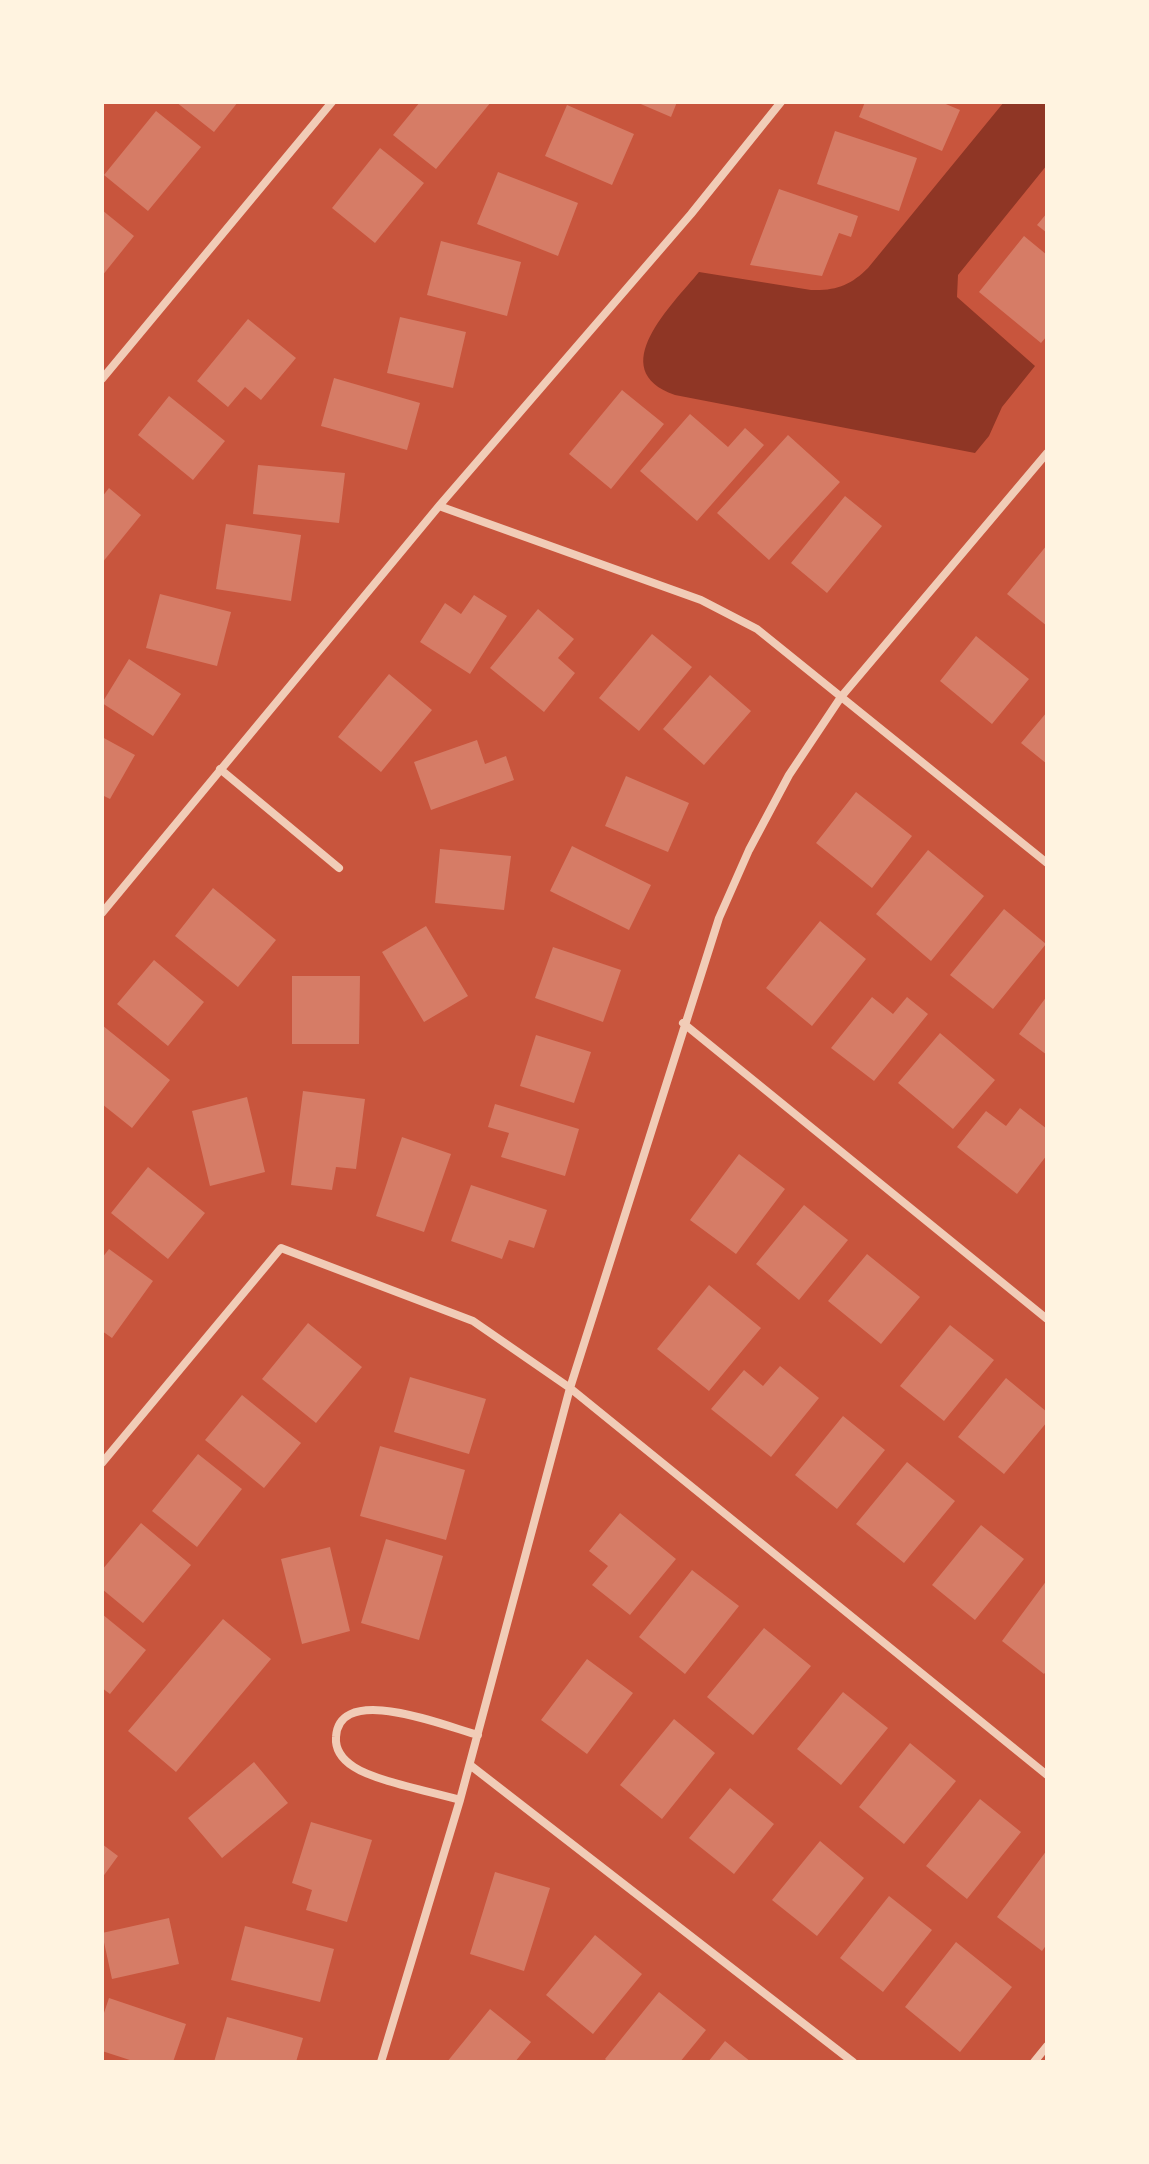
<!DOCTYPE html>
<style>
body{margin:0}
#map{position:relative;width:1149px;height:2164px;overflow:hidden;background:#c8553d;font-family:Mulish,sans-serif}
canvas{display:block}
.frame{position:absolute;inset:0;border:104px solid #fff3e0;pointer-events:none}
</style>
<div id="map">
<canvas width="1149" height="2164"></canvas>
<div class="frame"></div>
</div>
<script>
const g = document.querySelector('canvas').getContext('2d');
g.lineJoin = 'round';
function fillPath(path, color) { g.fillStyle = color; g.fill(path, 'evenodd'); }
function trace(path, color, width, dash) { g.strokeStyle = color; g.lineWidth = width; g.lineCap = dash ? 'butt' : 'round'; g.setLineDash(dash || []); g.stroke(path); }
fillPath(new Path2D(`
 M 1004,102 L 1047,102 L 1047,165 L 958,275 L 957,297 L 1035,366 L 1002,407 L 989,436 L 975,453 L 675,395 C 603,370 673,304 699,272 L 811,290 C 836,291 851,285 868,268 Z`), '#8f3625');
fillPath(new Path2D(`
 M 176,102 L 238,102 L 214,132 Z
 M 420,102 L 491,102 L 436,169 L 393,135 Z
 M 636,102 L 677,102 L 671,117 Z
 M 865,102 L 941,102 L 960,110 L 942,151 L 859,117 Z
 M 567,105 L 634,134 L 612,185 L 545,156 Z
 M 156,111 L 201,147 L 148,211 L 104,175 Z
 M 835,131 L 917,158 L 899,211 L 817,184 Z
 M 380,148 L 424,183 L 375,243 L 332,208 Z
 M 498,172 L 578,203 L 558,256 L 477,224 Z
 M 779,189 L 858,216 L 851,237 L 839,233 L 822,276 L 750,265 Z
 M 102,210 L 134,236 L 102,276 Z
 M 1047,213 L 1047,233 L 1037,225 Z
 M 1024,236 L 1047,255 L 1047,336 L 1041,343 L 979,292 Z
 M 441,241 L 521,262 L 507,316 L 427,295 Z
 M 400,317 L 466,332 L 453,388 L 387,373 Z
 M 248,319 L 296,358 L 261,400 L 245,387 L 228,407 L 197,381 Z
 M 334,378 L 420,403 L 407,450 L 321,426 Z
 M 622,390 L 664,424 L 611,489 L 569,454 Z
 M 169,396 L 225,441 L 193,480 L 138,435 Z
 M 690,414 L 728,447 L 745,428 L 764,445 L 697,521 L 640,471 Z
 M 788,435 L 840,482 L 769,560 L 717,513 Z
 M 258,465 L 345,473 L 339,523 L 253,514 Z
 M 109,488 L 141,515 L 102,563 L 102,497 Z
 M 845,496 L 882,526 L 827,593 L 791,563 Z
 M 226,524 L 301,535 L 291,601 L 216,589 Z
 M 1047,545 L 1047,626 L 1007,594 Z
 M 160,594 L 231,612 L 217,666 L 146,648 Z
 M 474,595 L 507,616 L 470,674 L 420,642 L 445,603 L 461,614 Z
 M 538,609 L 574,639 L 558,658 L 575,673 L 544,712 L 490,668 Z
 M 652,634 L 692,667 L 639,731 L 599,698 Z
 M 976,636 L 1029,679 L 992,724 L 940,681 Z
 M 129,659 L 181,694 L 153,736 L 102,703 Z
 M 389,674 L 432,710 L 381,772 L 338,737 Z
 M 710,675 L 751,711 L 704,765 L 663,729 Z
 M 1047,712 L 1047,764 L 1021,743 Z
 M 102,737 L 135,755 L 110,799 L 102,795 Z
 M 477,740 L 485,764 L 506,756 L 514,780 L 431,810 L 414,762 Z
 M 626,776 L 689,803 L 668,852 L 605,826 Z
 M 856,792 L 912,836 L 872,888 L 816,843 Z
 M 572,846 L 651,885 L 629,930 L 550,891 Z
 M 440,849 L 511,856 L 504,910 L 435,903 Z
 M 928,850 L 984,896 L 931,961 L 876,914 Z
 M 213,888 L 276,940 L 238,987 L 175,936 Z
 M 1004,909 L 1046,944 L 993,1009 L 950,975 Z
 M 820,921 L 866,959 L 812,1026 L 766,988 Z
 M 426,926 L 468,996 L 424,1022 L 382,952 Z
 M 553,947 L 621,970 L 603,1022 L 535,998 Z
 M 154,960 L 204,1002 L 168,1046 L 117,1004 Z
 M 292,976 L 360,976 L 359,1044 L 292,1044 Z
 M 1047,996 L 1047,1055 L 1019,1034 Z
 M 872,997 L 893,1014 L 907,997 L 928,1014 L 874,1081 L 831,1048 Z
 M 102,1025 L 170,1080 L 132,1128 L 102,1104 Z
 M 940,1033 L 995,1080 L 953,1129 L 898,1083 Z
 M 536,1035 L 591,1052 L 574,1103 L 520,1086 Z
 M 303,1091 L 365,1099 L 356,1169 L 336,1167 L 332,1190 L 291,1185 Z
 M 247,1097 L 265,1172 L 210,1186 L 192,1111 Z
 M 495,1104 L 579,1129 L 565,1176 L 501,1157 L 509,1133 L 488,1127 Z
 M 1020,1108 L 1047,1129 L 1047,1155 L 1017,1194 L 957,1147 L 986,1111 L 1006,1126 Z
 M 402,1137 L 451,1154 L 424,1232 L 376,1216 Z
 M 739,1154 L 785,1189 L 736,1254 L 690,1220 Z
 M 148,1167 L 205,1213 L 168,1259 L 111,1213 Z
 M 471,1185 L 547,1210 L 534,1248 L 509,1240 L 502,1259 L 451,1241 Z
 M 804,1205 L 848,1240 L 799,1300 L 756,1264 Z
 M 109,1249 L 153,1281 L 112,1338 L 102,1331 L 102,1258 Z
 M 867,1254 L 920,1297 L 881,1344 L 828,1301 Z
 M 709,1285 L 761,1328 L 709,1391 L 657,1349 Z
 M 308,1323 L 362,1367 L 316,1423 L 262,1379 Z
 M 950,1325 L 994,1360 L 944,1421 L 900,1386 Z
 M 780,1366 L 819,1398 L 771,1457 L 711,1409 L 744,1370 L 763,1386 Z
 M 410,1377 L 486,1399 L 469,1454 L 394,1432 Z
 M 1006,1378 L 1047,1412 L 1047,1422 L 1004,1474 L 958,1437 Z
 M 242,1395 L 301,1443 L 264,1488 L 205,1440 Z
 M 843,1416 L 885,1450 L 837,1509 L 795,1475 Z
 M 380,1446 L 465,1470 L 446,1540 L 360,1516 Z
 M 198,1454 L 242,1489 L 197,1547 L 152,1511 Z
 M 907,1462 L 955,1501 L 904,1563 L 856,1524 Z
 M 620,1513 L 676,1559 L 630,1615 L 592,1585 L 608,1566 L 589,1551 Z
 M 141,1523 L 191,1565 L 143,1623 L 102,1589 L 102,1570 Z
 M 981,1525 L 1024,1559 L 975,1620 L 932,1585 Z
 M 386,1539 L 443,1556 L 419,1640 L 361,1623 Z
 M 330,1547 L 350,1631 L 302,1644 L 281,1559 Z
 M 692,1570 L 739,1606 L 685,1674 L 639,1637 Z
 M 1047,1580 L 1047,1670 L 1044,1674 L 1002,1641 Z
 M 102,1614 L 146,1650 L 110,1694 L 102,1688 Z
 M 223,1619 L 271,1659 L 176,1772 L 128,1731 Z
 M 764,1628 L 811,1666 L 753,1735 L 707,1697 Z
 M 587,1659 L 633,1693 L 587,1754 L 541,1720 Z
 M 843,1692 L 888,1728 L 841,1785 L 797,1749 Z
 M 674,1719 L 715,1753 L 662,1819 L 620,1785 Z
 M 910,1743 L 956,1781 L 904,1844 L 859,1807 Z
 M 254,1762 L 288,1803 L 222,1858 L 188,1818 Z
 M 730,1788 L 774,1824 L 734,1874 L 689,1838 Z
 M 980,1799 L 1021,1832 L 967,1899 L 926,1866 Z
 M 311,1822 L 372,1840 L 347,1922 L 306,1910 L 312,1890 L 292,1883 Z
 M 820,1841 L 864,1878 L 817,1936 L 772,1900 Z
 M 102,1844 L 118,1856 L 102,1878 Z
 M 1047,1850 L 1047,1944 L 1042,1951 L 997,1917 Z
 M 495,1872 L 550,1888 L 524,1971 L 470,1954 Z
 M 889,1896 L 932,1930 L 883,1992 L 840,1958 Z
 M 169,1918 L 179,1964 L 112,1979 L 102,1933 Z
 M 245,1926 L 334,1949 L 320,2002 L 231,1980 Z
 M 595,1935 L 642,1974 L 593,2034 L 546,1995 Z
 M 956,1942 L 1012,1987 L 960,2052 L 905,2007 Z
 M 659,1992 L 706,2030 L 680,2062 L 608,2062 L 605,2059 Z
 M 109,1998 L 186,2024 L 173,2062 L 136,2062 L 102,2051 L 102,2019 Z
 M 490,2009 L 531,2042 L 515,2062 L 447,2062 Z
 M 227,2017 L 303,2038 L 296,2062 L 214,2062 Z
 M 725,2041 L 751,2062 L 708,2062 Z`), '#d67c66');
trace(new Path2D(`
 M 102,379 L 332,102
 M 439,506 L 701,600 L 757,629 L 1047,863
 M 220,769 L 339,868
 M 102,913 L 439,506 L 691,214 L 781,102
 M 683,1023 L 1047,1319
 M 102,1463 L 281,1248 L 473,1321 L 570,1388 L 1047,1775
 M 470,1765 L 853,2062
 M 460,1800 C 433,1792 375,1781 354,1767 C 343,1760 335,1750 336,1737 C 339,1682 447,1727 478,1735
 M 381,2062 L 460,1800 L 570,1388 L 719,918 L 749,850 L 789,775 L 841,697 L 1047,453
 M 1034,2062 L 1047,2046`), '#f1ccb7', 8);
</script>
